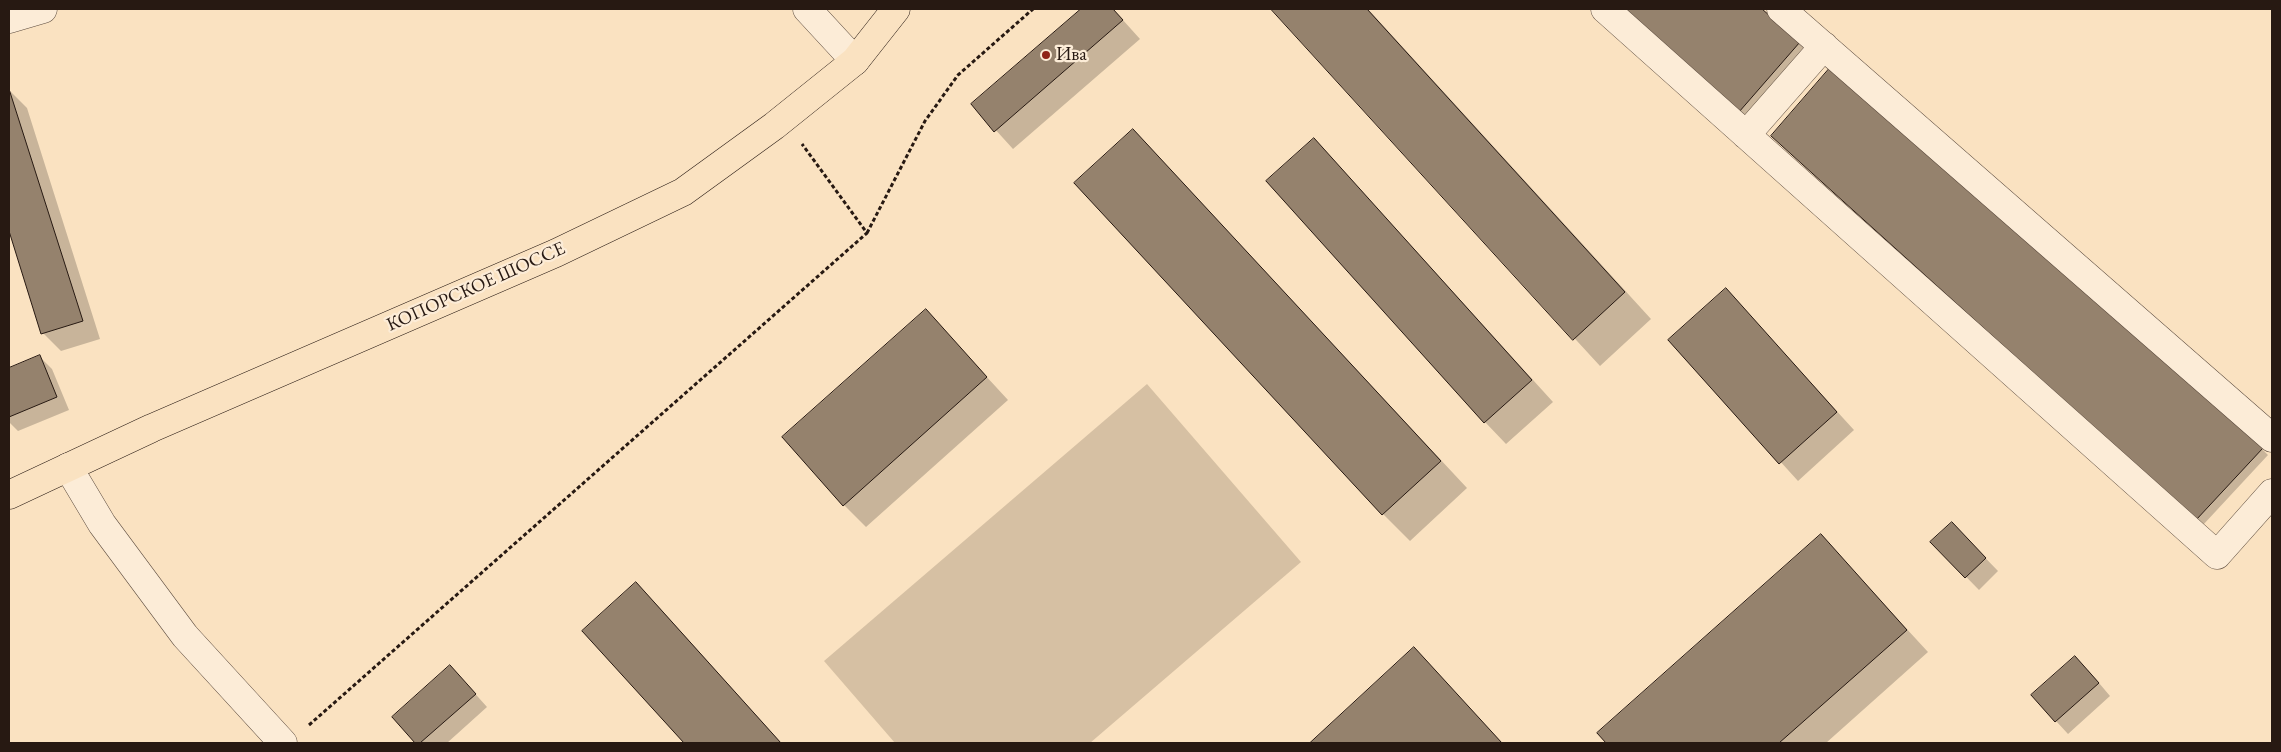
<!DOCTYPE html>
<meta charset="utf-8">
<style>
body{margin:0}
#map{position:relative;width:2281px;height:752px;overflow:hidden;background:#fae2c1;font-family:"EB Garamond",serif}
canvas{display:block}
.frame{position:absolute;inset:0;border:10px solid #271912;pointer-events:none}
</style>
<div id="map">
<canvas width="2281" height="752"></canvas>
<div class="frame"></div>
</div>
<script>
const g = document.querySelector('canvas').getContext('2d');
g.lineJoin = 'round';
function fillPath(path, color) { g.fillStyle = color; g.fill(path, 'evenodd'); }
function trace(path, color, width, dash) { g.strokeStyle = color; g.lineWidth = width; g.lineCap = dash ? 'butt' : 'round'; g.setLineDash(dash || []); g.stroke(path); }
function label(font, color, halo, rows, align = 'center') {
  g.font = font + ' "EB Garamond",serif'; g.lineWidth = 4.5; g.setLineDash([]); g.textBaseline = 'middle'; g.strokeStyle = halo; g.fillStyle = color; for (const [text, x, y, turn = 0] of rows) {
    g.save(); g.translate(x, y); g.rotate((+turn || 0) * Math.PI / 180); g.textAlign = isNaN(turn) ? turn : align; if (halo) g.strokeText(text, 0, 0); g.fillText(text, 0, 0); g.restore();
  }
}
fillPath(new Path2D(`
 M 1147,384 L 1301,562 L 1090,743 L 895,743 L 824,661 Z`), '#d6c0a3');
fillPath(new Path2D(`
 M 1083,9 L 1113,9 L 1140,39 L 1013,149 L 973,105 Z
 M 1272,9 L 1368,9 L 1651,319 L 1600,366 Z
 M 1625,9 L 1760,9 L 1805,49 L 1746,117 Z
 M 9,90 L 27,108 L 100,339 L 61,351 L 43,333 L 9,227 Z
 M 1133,130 L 1467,488 L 1410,541 L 1383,514 Z
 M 1314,139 L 1553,402 L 1506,444 L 1485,422 Z
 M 1779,142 L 2262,449 L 2268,455 L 2203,525 Z
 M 1726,290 L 1854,430 L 1798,481 L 1670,340 Z
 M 926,311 L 1008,400 L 866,527 L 844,505 Z
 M 39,356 L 52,369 L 69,410 L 18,431 L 9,422 L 9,369 Z
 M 1821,536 L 1928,652 L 1826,743 L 1608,743 L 1599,733 Z
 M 1964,536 L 1998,571 L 1979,590 L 1932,542 Z
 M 636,584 L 658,606 L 781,743 L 685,743 L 584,631 Z
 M 1414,649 L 1502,743 L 1312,743 Z
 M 2088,670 L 2110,696 L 2068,734 L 2056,721 Z
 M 462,679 L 487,707 L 447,743 L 417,743 L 394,718 Z`), '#0003');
const building = new Path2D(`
 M 1081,9 L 1113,9 L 1123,20 L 994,132 L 971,104 Z
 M 1271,9 L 1367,9 L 1625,292 L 1573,340 Z
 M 1624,9 L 1762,9 L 1800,42 L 1739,112 Z
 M 1829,69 L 2263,448 L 2196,520 L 1771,136 Z
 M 9,89 L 83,321 L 41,334 L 9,231 Z
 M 1133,129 L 1441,461 L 1382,515 L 1074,183 Z
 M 1314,138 L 1532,380 L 1484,423 L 1266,181 Z
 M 1726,288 L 1837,412 L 1779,464 L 1668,340 Z
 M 926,309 L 987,377 L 843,506 L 782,437 Z
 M 40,355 L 57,397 L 9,417 L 9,368 Z
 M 1952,522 L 1986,558 L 1965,578 L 1930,542 Z
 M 1821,534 L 1907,630 L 1779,743 L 1606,743 L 1597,733 Z
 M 636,582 L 781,743 L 684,743 L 582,631 Z
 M 1414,647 L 1502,743 L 1310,743 Z
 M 2075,656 L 2099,683 L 2055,722 L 2031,695 Z
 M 450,665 L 476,694 L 420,743 L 415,743 L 392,717 Z`);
fillPath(building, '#95826d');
trace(building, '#271912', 1);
const minor = new Path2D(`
 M 807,9 L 855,61
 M 1605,9 L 2217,555 L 2272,493
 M 1781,9 L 2272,438
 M 9,19 L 43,9
 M 1746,135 L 1824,46
 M 68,467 L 102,524 L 185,636 L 283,743`);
const major = new Path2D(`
 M 9,495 L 152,428 L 556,253 L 683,192 L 774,126 L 855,61 L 896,9`);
trace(minor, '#5c4b3e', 29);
trace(major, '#271912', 29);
trace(new Path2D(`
 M 867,233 L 925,121 L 958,75 L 1033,9
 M 309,725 L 867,233 L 802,144`), '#271912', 3, [4, 2.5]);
trace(minor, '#fcecd7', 28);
trace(major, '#fae2c1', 28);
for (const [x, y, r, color] of [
 [1046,55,5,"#8f2418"]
]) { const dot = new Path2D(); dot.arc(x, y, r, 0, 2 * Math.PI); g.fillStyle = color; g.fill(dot); trace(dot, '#fcecd7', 2); }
label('19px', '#271912', '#fcecd7', [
 ["Ива",1056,55]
], 'left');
label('19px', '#271912', '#fcecd7', [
 ["КОПОРСКОЕ ШОССЕ",476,287,-24]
]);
</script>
